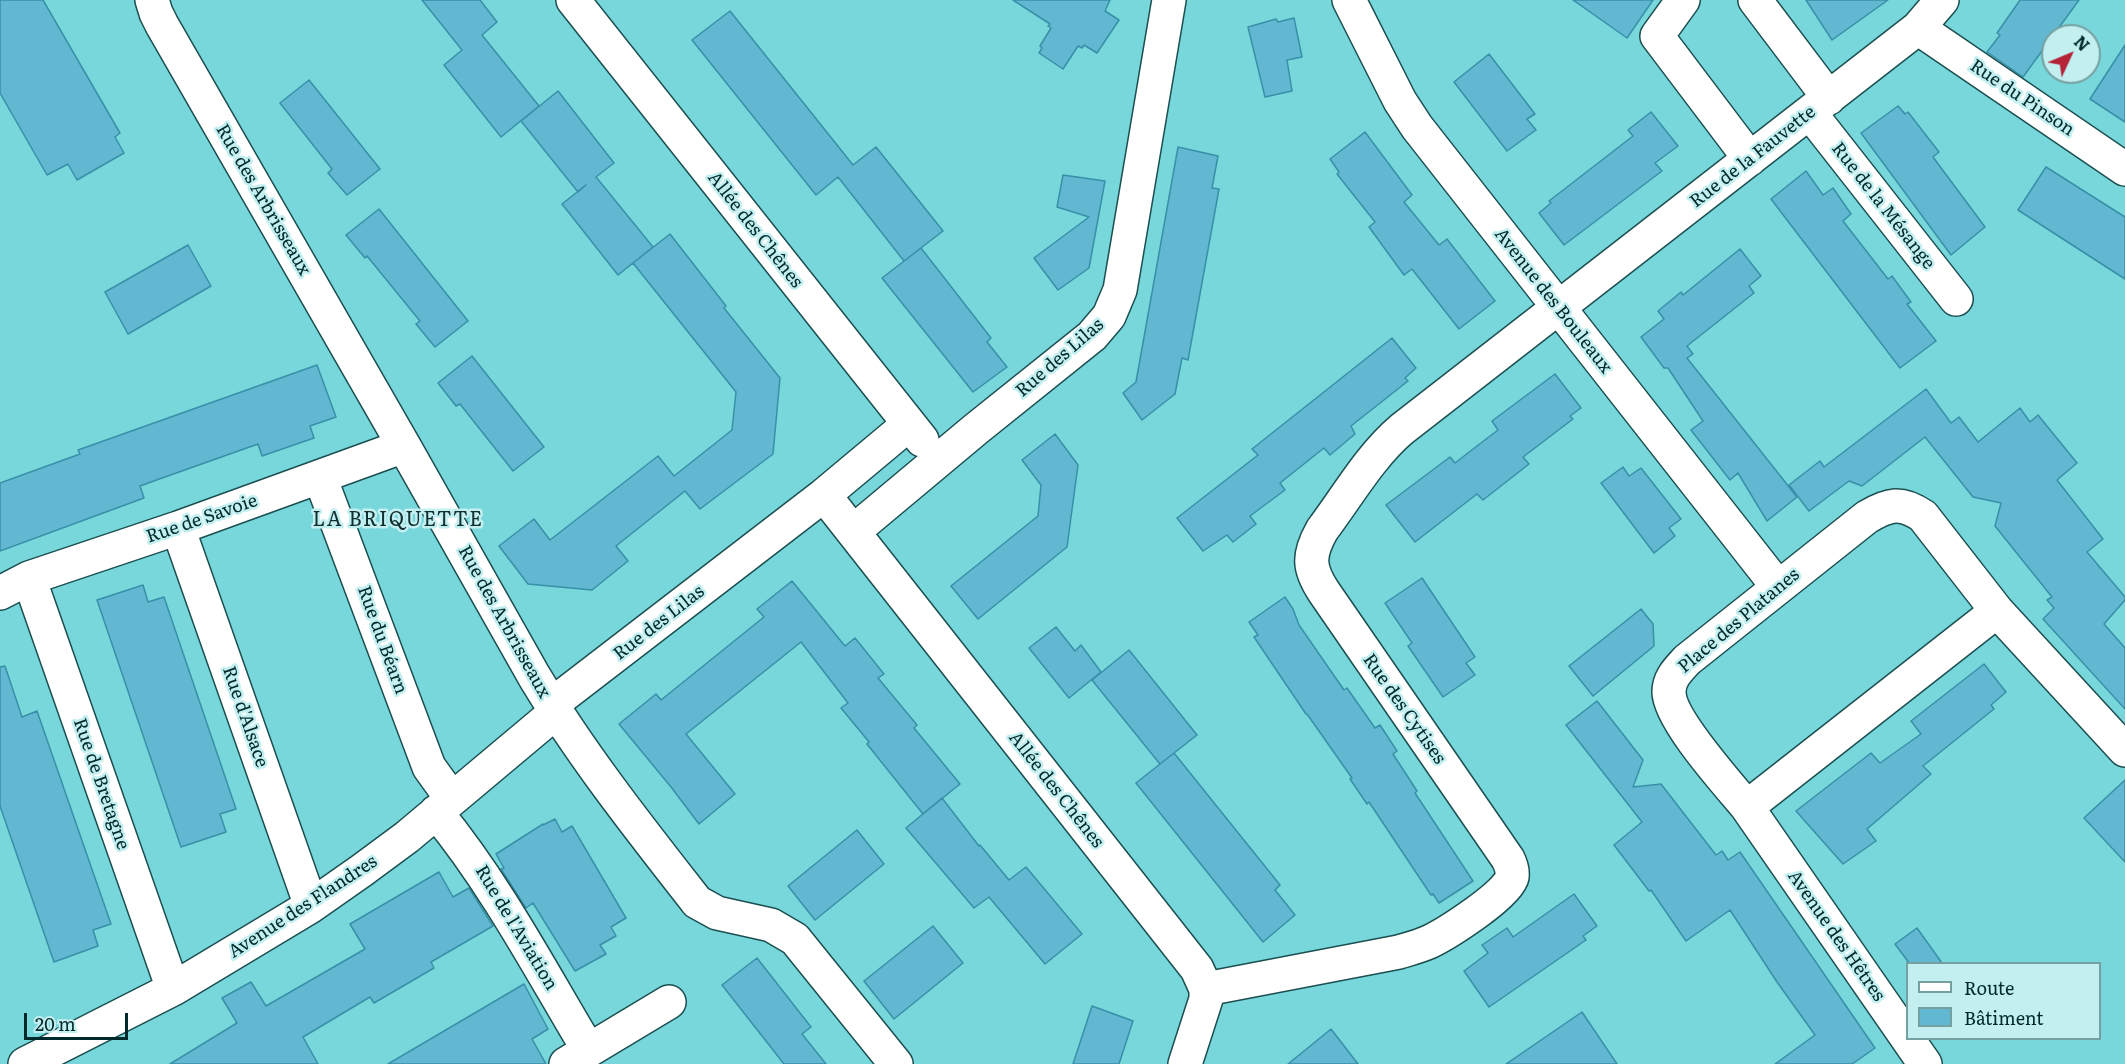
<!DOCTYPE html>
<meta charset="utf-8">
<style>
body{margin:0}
#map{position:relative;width:2125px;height:1064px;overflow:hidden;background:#78d7db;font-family:Literata,serif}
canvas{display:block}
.legend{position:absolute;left:1906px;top:962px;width:195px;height:78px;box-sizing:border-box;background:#c3eff1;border:2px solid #75a0a2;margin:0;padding:8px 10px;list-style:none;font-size:18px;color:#00292b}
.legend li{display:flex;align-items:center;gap:12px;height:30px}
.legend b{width:30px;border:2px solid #75a0a2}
.north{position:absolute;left:2041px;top:24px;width:60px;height:60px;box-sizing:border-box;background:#c3eff1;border:2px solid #75a0a2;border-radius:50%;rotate:46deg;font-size:16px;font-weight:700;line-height:24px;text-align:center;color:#00292b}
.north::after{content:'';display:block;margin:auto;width:21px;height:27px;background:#b52339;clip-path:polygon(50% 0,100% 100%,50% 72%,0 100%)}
.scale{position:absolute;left:24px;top:1013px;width:104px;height:27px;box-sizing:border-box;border:3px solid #00292b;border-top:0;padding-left:8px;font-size:18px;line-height:21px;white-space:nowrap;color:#00292b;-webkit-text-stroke:4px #c3eff1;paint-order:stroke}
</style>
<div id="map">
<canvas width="2125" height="1064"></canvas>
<ul class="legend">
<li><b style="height:8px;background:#fff"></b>Route</li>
<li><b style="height:16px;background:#61b8d0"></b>Bâtiment</li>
</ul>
<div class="north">N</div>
<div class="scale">20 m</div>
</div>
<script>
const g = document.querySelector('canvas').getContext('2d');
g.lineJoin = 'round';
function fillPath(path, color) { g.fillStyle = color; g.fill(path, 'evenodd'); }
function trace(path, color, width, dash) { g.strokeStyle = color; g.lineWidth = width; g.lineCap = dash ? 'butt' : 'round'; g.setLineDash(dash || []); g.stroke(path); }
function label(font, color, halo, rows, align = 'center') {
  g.font = font + ' Literata,serif'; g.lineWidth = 5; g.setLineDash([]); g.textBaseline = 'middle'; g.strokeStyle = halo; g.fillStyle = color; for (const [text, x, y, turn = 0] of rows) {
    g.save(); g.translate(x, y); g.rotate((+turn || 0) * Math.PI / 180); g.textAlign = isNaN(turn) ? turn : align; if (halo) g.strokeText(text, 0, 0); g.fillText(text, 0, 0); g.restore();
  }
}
const building = new Path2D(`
 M 0,0 L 43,0 L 120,133 L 115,137 L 124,153 L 77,180 L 68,164 L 47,175 L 0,93 Z
 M 422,0 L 480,0 L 497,22 L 482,35 L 539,106 L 501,137 L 444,65 L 462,50 Z
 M 1013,0 L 1110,0 L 1105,11 L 1119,20 L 1097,53 L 1084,45 L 1082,48 L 1078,46 L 1063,69 L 1039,53 L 1042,48 L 1040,46 L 1051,28 L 1048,26 L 1050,24 Z
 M 1573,0 L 1653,0 L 1627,38 Z
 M 1806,0 L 1888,0 L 1832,40 Z
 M 2020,0 L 2079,0 L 2023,77 L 1987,52 L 2000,35 L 1997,33 Z
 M 730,11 L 853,165 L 876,147 L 943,231 L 904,261 L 838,177 L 816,195 L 692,40 Z
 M 1294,18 L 1302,57 L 1287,60 L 1292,91 L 1265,97 L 1248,27 L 1276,19 L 1278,22 Z
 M 2125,45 L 2125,122 L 2090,99 Z
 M 1489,54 L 1535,114 L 1527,119 L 1536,130 L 1507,151 L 1454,82 Z
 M 309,80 L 380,169 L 347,195 L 328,173 L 332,169 L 280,103 Z
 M 558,91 L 614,163 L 596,177 L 653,247 L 618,275 L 562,204 L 586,185 L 578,192 L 521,121 Z
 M 1898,106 L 1905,114 L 1908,112 L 1939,152 L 1933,157 L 1985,227 L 1951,255 L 1861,133 Z
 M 1651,112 L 1678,146 L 1655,163 L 1662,171 L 1564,245 L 1539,213 L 1551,203 L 1549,201 L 1633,136 L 1628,130 Z
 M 1365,132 L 1412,195 L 1404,202 L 1439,245 L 1447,239 L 1495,301 L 1459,329 L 1412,269 L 1404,275 L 1369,227 L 1375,222 L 1337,174 L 1339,172 L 1330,159 Z
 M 1178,147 L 1218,156 L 1212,188 L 1219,189 L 1188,360 L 1182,358 L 1175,394 L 1142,420 L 1123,393 L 1136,382 Z
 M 2046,167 L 2125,217 L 2125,279 L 2018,210 Z
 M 1806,171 L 1823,195 L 1833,188 L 1851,214 L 1843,221 L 1888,279 L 1892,276 L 1911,302 L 1907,304 L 1936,341 L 1900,368 L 1771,199 Z
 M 1063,175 L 1105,181 L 1089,268 L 1058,290 L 1034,258 L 1089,217 L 1057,207 Z
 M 379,209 L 468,321 L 435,347 L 416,324 L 420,321 L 367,256 L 365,258 L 346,235 Z
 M 670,234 L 726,306 L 724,308 L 780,378 L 773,454 L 700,509 L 685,491 L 616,546 L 628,561 L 592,590 L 528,584 L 499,546 L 534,519 L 550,540 L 658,456 L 674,476 L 732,430 L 736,392 L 633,263 Z
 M 188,245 L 211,286 L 128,334 L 105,292 Z
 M 921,248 L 991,338 L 987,342 L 1007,367 L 973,392 L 882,278 Z
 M 1740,249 L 1761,276 L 1749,286 L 1754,293 L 1687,346 L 1693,354 L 1687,358 L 1797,497 L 1767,521 L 1738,473 L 1730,480 L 1691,430 L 1703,421 L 1668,368 L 1664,368 L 1641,337 L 1664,319 L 1658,311 L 1681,292 L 1683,295 Z
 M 1392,338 L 1416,368 L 1405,378 L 1408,381 L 1351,426 L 1355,434 L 1330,455 L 1324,448 L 1280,483 L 1285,490 L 1250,516 L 1256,524 L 1233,542 L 1227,535 L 1203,551 L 1177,518 L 1258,455 L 1252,449 Z
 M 472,356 L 544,447 L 513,471 L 460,404 L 456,406 L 438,383 Z
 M 317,365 L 336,417 L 310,426 L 314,438 L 262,456 L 258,444 L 165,477 L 140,486 L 144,498 L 0,551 L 0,483 L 80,454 L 78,450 Z
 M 1555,374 L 1581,408 L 1570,416 L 1573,419 L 1523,457 L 1529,464 L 1483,500 L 1477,494 L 1415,542 L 1386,505 L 1450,457 L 1455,463 L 1477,446 L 1498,430 L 1492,421 Z
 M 1926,389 L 1951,423 L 1959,417 L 1978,442 L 2020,408 L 2030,422 L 2038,415 L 2077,463 L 2057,480 L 2103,539 L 2087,552 L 2125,597 L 2125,600 L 2104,624 L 2125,648 L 2125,709 L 2043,619 L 2054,608 L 2047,600 L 2052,597 L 1995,526 L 2001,503 L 1973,497 L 1925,437 L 1862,486 L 1849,481 L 1809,511 L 1789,485 L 1820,461 L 1824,467 Z
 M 1055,434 L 1078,465 L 1067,547 L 978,619 L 951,586 L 1038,516 L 1041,485 L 1022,460 Z
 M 1623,467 L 1629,476 L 1641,468 L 1681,519 L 1669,528 L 1675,536 L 1654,553 L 1601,483 Z
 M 1422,578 L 1475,657 L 1466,663 L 1475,675 L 1443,697 L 1408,646 L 1412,643 L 1385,603 Z
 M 792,581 L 845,646 L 855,638 L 884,674 L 878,678 L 917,725 L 914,728 L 960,784 L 923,814 L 867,744 L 869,742 L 841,708 L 848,703 L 801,642 L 686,734 L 735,794 L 699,824 L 671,787 L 619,724 L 656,694 L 661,700 L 764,617 L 757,609 Z
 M 143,585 L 148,602 L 164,597 L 236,809 L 220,814 L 226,832 L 181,847 L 97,600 Z
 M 1285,597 L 1293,609 L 1299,625 L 1344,690 L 1347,688 L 1375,728 L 1380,725 L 1397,751 L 1393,754 L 1417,791 L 1415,793 L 1473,881 L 1439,903 L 1433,894 L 1431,895 L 1369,802 L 1367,804 L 1350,779 L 1352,778 L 1307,714 L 1306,714 L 1254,637 L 1258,635 L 1249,622 Z
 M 1641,609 L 1653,624 L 1654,646 L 1593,696 L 1569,666 Z
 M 1056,627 L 1075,651 L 1081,645 L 1101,672 L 1069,698 L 1029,648 Z
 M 1129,650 L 1197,735 L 1160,764 L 1092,680 Z
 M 1984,664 L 2006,692 L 1991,705 L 1994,709 L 1923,766 L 1931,774 L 1867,829 L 1876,841 L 1843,864 L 1796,811 L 1871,753 L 1880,763 L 1921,734 L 1911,721 Z
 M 5,666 L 22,717 L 37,711 L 111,924 L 93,930 L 98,946 L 54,962 L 0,806 L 0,667 Z
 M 1597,701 L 1643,760 L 1633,787 L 1661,784 L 1716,855 L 1722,851 L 1728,860 L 1740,852 L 1875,1048 L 1852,1064 L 1775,1064 L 1815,1035 L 1777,982 L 1730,910 L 1686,941 L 1651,890 L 1649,891 L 1614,845 L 1642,822 L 1566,725 Z
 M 1174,753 L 1280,885 L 1275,890 L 1295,915 L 1263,942 L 1136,783 Z
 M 2125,780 L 2125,862 L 2084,818 Z
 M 942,798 L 979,846 L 980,845 L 1009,880 L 1026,867 L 1082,934 L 1045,964 L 989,897 L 974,908 L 906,828 Z
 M 555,819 L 562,832 L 572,826 L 626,918 L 611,927 L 616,936 L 600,945 L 606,954 L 575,971 L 533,903 L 526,908 L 501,869 L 504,868 L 496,854 L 543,824 L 543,825 Z
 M 857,830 L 884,864 L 815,920 L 788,886 Z
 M 439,872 L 453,897 L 469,888 L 493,926 L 431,962 L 434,968 L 374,1003 L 370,997 L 303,1037 L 318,1064 L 170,1064 L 237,1023 L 222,998 L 251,982 L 266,1006 L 365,949 L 350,924 Z
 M 1574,894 L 1597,926 L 1583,936 L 1586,940 L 1489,1007 L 1464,971 L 1488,953 L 1482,945 L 1507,928 L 1513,937 Z
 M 933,926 L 963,963 L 894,1019 L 864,981 Z
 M 1917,928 L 1942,963 L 1909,963 L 1895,944 Z
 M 757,958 L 811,1027 L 802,1034 L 826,1064 L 784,1064 L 722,985 Z
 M 524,984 L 548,1029 L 532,1039 L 546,1064 L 388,1064 Z
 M 1092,1006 L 1133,1021 L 1119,1064 L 1073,1064 Z
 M 1582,1012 L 1617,1064 L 1506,1064 Z
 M 1331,1029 L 1358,1064 L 1288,1064 Z`);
fillPath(building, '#61b8d0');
trace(building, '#3790a8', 1.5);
const street = new Path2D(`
 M 152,0 L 156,13 L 162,25 L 404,446 L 534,676 C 582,756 640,829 697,902 L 717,913 L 771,925 L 795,939 L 896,1064
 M 573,0 L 922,440
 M 1349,0 L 1400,101 L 1417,127 L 1778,587
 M 1683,0 L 1657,36 L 1750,159
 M 1755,0 L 1829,98
 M 1918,28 L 2125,169
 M 1810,113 L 1956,299
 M 909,424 L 824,495 L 1197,969 L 1206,989 L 1206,999 L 1185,1064
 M 320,477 L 429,767 L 452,799
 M 178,528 L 311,906
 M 854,531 L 976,429 L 1092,336 L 1109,316 L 1120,290 L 1169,0
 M 29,578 L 173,989
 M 0,593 L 29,578 L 178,528 L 404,446
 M 1997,611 L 1747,807 C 1728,784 1669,719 1669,692 C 1669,678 1678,670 1687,660 L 1867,517 C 1889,504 1901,501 1923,516 L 1997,611 L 2125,750
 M 551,705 L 824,495
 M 1747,807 L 1925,1064
 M 436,812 C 496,885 540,969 588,1049
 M 1206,989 L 1399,952 C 1409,949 1420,946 1429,942 C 1446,934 1509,894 1512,877 C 1513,870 1511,865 1508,859 L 1324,592 C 1308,568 1308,555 1322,530 C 1347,497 1370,456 1402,429 L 1918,28 L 1942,0
 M 25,1064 L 173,989 L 311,906 L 361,871 L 407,837 L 556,712
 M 566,1064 L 669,1002`);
trace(street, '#1b4f51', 36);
trace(street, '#fff', 33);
label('18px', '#00292b', '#c3eff1', [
 ["Rue du Pinson",2022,98,34],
 ["Rue de la Fauvette",1753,157,-38],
 ["Rue des Arbrisseaux",263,200,60],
 ["Rue de la Mésange",1883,206,52],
 ["Allée des Chênes",755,230,52],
 ["Avenue des Bouleaux",1553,301,52],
 ["Rue des Lilas",1060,358,-41],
 ["Rue de Savoie",202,519,-19],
 ["Place des Platanes",1739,621,-40],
 ["Rue des Arbrisseaux",504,622,61],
 ["Rue des Lilas",659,623,-38],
 ["Rue du Béarn",382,640,70],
 ["Rue des Cytises",1404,709,55],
 ["Rue d'Alsace",245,717,71],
 ["Rue de Bretagne",101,784,71],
 ["Allée des Chênes",1056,790,52],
 ["Avenue des Flandres",303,907,-33],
 ["Rue de l'Aviation",516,928,59],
 ["Avenue des Hêtres",1836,936,55]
]);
g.letterSpacing = '1.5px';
label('20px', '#102f30', '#c3eff1', [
 ["LA BRIQUETTE",398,520]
]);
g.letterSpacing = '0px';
</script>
